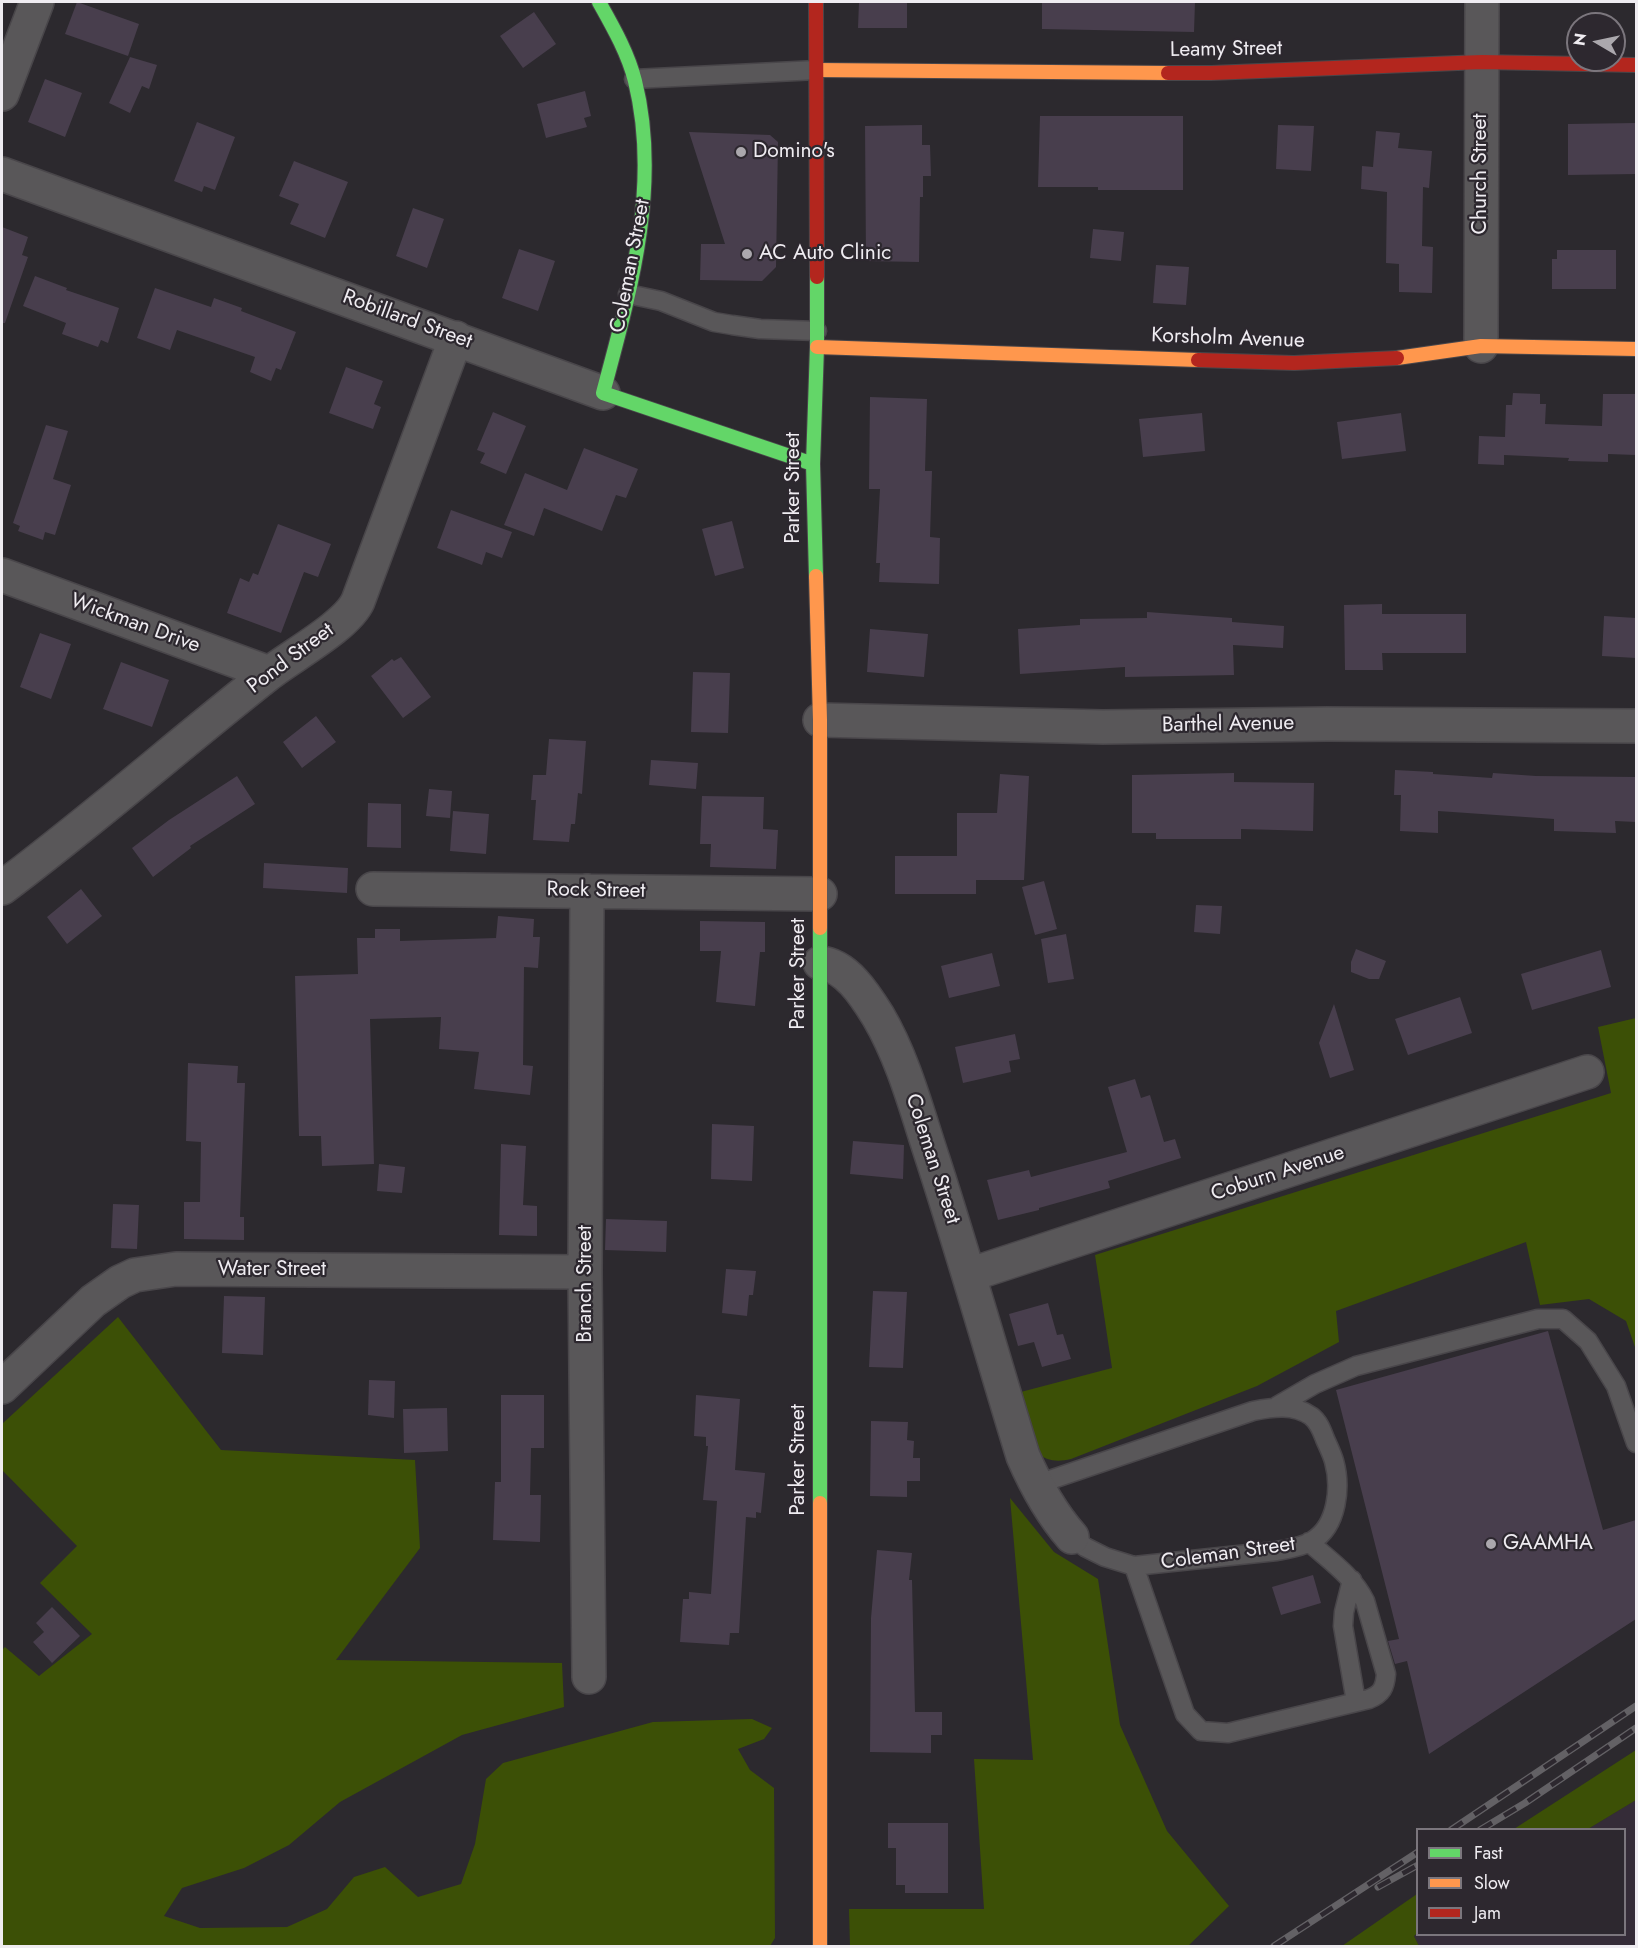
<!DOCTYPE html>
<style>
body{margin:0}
#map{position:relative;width:1638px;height:1948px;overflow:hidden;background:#2c292e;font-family:Jost,sans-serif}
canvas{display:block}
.frame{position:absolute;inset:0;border:3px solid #efecf1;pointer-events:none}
.legend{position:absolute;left:1416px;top:1828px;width:210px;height:108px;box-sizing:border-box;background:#2d282f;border:2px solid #7b767d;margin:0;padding:8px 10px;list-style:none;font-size:18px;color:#efecf1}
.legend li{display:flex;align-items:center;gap:12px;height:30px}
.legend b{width:30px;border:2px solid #7b767d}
.north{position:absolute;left:1566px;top:12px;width:60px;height:60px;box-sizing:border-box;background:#2d282f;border:2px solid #7b767d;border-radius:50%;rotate:279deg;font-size:16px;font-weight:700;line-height:24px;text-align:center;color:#efecf1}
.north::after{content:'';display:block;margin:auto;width:21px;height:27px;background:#aba8ad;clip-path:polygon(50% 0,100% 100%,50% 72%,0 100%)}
</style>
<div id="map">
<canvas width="1638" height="1948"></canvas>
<div class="frame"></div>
<ul class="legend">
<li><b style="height:8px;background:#63d668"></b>Fast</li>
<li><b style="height:8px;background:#ff974d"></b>Slow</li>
<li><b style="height:8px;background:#b3261e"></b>Jam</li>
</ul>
<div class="north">N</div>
</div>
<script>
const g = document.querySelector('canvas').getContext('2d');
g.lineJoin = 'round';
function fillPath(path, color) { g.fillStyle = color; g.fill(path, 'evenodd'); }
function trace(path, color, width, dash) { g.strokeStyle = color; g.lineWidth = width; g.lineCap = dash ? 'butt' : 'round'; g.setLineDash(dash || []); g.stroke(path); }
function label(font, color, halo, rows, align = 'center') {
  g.font = font + ' Jost,sans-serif'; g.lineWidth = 4.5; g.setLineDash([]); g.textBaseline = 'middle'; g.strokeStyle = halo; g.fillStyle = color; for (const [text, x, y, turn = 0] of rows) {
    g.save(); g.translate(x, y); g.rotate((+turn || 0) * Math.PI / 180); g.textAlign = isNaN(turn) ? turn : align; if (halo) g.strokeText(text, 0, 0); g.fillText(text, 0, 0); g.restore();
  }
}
fillPath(new Path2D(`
 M 1636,1800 L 1636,1946 L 1419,1946 L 1414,1936 L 1417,1933 L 1624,1934 L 1624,1830 L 1588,1829 Z`), '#352c38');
fillPath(new Path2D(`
 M 1636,1018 L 1636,1350 L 1626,1321 L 1589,1299 L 1540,1305 L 1526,1242 L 1336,1311 L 1339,1342 L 1257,1386 L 1071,1459 C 1026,1470 1026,1425 1017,1393 L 1112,1368 L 1095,1255 L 1611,1093 L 1598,1027 Z
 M 118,1317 L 221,1450 L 415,1460 L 420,1548 L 336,1660 L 562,1663 L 564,1707 L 462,1735 L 340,1802 L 289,1845 L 244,1868 L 182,1888 L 164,1916 L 200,1928 L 287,1927 L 327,1909 L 354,1877 L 385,1867 L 418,1897 L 461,1884 L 475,1844 L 486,1779 L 503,1763 L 653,1722 L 752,1719 L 772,1728 L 764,1739 L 738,1749 L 750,1770 L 774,1788 L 775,1938 L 770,1946 L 2,1946 L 2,1650 L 5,1647 L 39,1676 L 92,1634 L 40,1583 L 77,1546 L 2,1470 L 2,1424 Z
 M 1010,1498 L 1054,1552 L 1098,1579 L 1120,1725 L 1167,1831 L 1229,1906 L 1188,1946 L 850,1946 L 849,1909 L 984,1909 L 974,1759 L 1033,1760 Z
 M 1636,1750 L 1636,1800 L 1588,1829 L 1514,1829 Z
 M 1417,1894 L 1417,1933 L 1414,1936 L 1419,1946 L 1342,1946 Z`), '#3c5006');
fillPath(new Path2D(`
 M 77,2 L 139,24 L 128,56 L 65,34 Z
 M 859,2 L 907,2 L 907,28 L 858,28 Z
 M 1042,2 L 1195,2 L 1194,32 L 1042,29 Z
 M 534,12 L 556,44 L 523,68 L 500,36 Z
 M 130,57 L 157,65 L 149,89 L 142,86 L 130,113 L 109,103 Z
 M 45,79 L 82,93 L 65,137 L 28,122 Z
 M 585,91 L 591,116 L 584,118 L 587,127 L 546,138 L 537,104 Z
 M 1040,116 L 1183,116 L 1183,190 L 1098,190 L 1098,187 L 1038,187 Z
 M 197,122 L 235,137 L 215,190 L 204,186 L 202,192 L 174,181 Z
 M 1636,123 L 1636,174 L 1568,175 L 1568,124 Z
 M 922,125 L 922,145 L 930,145 L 931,176 L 923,176 L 923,197 L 920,197 L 919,262 L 866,261 L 865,126 Z
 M 1278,125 L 1314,126 L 1311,171 L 1276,169 Z
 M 1376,131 L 1400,133 L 1398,148 L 1432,151 L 1429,188 L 1423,187 L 1422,246 L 1433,247 L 1432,293 L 1399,292 L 1399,264 L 1386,263 L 1387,192 L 1361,189 L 1362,166 L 1373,167 Z
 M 689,132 L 770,135 L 778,142 L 776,267 L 762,281 L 700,280 L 701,244 L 725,244 Z
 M 294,161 L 348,182 L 325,238 L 290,224 L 299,204 L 279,196 Z
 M 413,208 L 444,219 L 427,268 L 396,256 Z
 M 2,227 L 28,237 L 22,255 L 28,257 L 5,323 L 2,323 Z
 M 1093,229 L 1124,232 L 1121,261 L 1090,258 Z
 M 519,249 L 555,261 L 538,311 L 502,298 Z
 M 1557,250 L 1616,250 L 1616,289 L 1552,289 L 1552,259 L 1557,259 Z
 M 1156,265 L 1189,267 L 1186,305 L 1153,303 Z
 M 35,276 L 67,288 L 66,290 L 119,308 L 108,343 L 101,340 L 98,347 L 62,334 L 66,323 L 23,306 Z
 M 155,288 L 211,307 L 214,298 L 242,308 L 241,311 L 296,332 L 281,370 L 276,368 L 271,381 L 250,372 L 255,357 L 177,330 L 170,350 L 137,338 Z
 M 346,367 L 383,381 L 374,404 L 381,407 L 373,429 L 329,413 Z
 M 1513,393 L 1540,394 L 1540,404 L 1546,404 L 1545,424 L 1602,426 L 1603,394 L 1636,394 L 1636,455 L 1608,454 L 1608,462 L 1568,461 L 1569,458 L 1504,455 L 1504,465 L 1478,464 L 1479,436 L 1505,437 L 1506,405 L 1512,405 Z
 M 870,397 L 927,399 L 925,471 L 932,471 L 930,537 L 940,538 L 939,584 L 879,582 L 880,563 L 876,563 L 880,489 L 869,489 Z
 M 493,412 L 526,426 L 506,474 L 480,463 L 485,453 L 477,450 Z
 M 1202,413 L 1205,451 L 1143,457 L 1139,419 Z
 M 1401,413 L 1406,451 L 1342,459 L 1337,422 Z
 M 46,425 L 68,431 L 53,479 L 71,485 L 55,535 L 45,532 L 43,540 L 18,531 L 20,526 L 13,523 Z
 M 584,448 L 638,469 L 626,498 L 616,495 L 602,531 L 544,508 L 534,536 L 504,525 L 525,473 L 567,490 Z
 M 451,510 L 512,532 L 502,558 L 486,552 L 482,565 L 437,548 Z
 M 732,521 L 744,568 L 715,576 L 702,529 Z
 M 278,524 L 331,544 L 318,577 L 304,572 L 281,633 L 227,613 L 240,578 L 249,582 L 253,573 L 258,575 Z
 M 1382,604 L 1382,614 L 1466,614 L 1466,653 L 1382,653 L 1383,670 L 1345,670 L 1344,605 Z
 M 1147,612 L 1232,618 L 1232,622 L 1284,626 L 1283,648 L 1233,645 L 1234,675 L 1125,677 L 1125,667 L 1020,674 L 1018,629 L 1080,625 L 1080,619 L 1147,618 Z
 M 1604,616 L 1636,618 L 1636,658 L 1602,656 Z
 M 870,629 L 928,634 L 924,677 L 867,672 Z
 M 40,633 L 71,644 L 51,699 L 20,687 Z
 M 401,657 L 431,697 L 403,718 L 371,676 L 392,659 L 394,661 Z
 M 121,662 L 169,680 L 152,727 L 103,709 Z
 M 693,672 L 730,673 L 728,733 L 691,732 Z
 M 316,716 L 336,742 L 302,768 L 283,742 Z
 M 549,739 L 586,741 L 582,794 L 578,793 L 575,824 L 571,824 L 569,842 L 533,840 L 536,800 L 531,800 L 533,775 L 546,775 Z
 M 651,760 L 698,763 L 696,789 L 649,785 Z
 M 1395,770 L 1433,772 L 1433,774 L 1492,778 L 1493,773 L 1536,776 L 1636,777 L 1636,822 L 1615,821 L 1616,833 L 1554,831 L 1554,819 L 1438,811 L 1438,833 L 1400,831 L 1401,795 L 1394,795 Z
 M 1234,773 L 1234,782 L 1314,783 L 1313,831 L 1241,829 L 1241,839 L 1156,839 L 1156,833 L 1132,833 L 1132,775 Z
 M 1000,774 L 1029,776 L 1024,880 L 976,880 L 976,894 L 895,894 L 895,856 L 957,856 L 957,813 L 997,813 Z
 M 237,776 L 255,804 L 190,846 L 191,848 L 153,877 L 132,848 L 169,820 Z
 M 429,789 L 452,791 L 450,818 L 426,816 Z
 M 702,796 L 764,797 L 763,829 L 778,830 L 776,869 L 710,867 L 711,844 L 700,844 Z
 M 368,803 L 401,804 L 401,848 L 367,847 Z
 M 453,811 L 489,814 L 486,854 L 450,851 Z
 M 264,863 L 348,868 L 347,893 L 263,888 Z
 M 1044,881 L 1057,929 L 1035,935 L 1022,887 Z
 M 81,889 L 102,916 L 67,944 L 47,917 Z
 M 1196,905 L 1222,906 L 1220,934 L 1194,932 Z
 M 498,916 L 534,919 L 533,937 L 540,937 L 538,968 L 524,967 L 523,1065 L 533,1066 L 530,1095 L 474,1089 L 479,1052 L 439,1049 L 441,1017 L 370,1019 L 374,1164 L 322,1166 L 321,1136 L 299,1136 L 295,976 L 358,974 L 357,938 L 375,938 L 375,929 L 400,929 L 400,941 L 496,938 Z
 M 700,921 L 765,922 L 765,952 L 760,952 L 755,1006 L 716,1002 L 721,951 L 700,951 Z
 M 1066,934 L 1074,979 L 1048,983 L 1041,939 Z
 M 1356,949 L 1386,961 L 1379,979 L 1369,979 L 1351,972 L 1351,962 Z
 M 1601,950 L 1611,987 L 1532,1010 L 1521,974 Z
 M 992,953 L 1000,986 L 949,998 L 941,966 Z
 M 1460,997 L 1472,1033 L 1408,1055 L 1395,1019 Z
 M 1334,1004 L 1354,1070 L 1330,1078 L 1319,1043 Z
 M 1015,1034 L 1020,1059 L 1009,1061 L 1011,1072 L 963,1083 L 955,1047 Z
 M 188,1063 L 238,1066 L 237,1083 L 245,1083 L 240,1217 L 244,1217 L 244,1240 L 184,1239 L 184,1202 L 200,1202 L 201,1142 L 186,1141 Z
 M 1135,1079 L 1141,1098 L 1150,1095 L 1164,1142 L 1175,1139 L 1181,1158 L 1108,1181 L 1110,1188 L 1039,1208 L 1039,1210 L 998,1220 L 987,1180 L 1029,1170 L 1031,1177 L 1127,1152 L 1108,1087 Z
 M 712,1124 L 754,1126 L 752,1181 L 711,1179 Z
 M 853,1141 L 904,1145 L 903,1179 L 850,1174 Z
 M 501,1144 L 526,1146 L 523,1205 L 537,1206 L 537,1236 L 499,1235 Z
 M 379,1164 L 405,1167 L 402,1193 L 377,1191 Z
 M 113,1204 L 139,1205 L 137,1249 L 111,1248 Z
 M 606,1219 L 667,1221 L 666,1252 L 605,1250 Z
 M 726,1269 L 756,1271 L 753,1295 L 749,1295 L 747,1316 L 722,1313 Z
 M 873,1291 L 907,1292 L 903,1368 L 869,1367 Z
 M 224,1296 L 265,1297 L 263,1355 L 222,1353 Z
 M 1048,1303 L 1057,1335 L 1063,1334 L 1071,1359 L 1042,1367 L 1034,1342 L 1018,1346 L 1009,1314 Z
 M 1548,1331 L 1603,1530 L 1636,1520 L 1636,1619 L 1429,1754 L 1407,1661 L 1395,1664 L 1388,1641 L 1399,1639 L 1336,1390 Z
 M 369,1380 L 395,1381 L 394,1418 L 368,1415 Z
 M 501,1395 L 544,1395 L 544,1448 L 531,1448 L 530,1495 L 541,1495 L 540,1542 L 493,1540 L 495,1482 L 501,1482 Z
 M 696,1395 L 740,1399 L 735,1470 L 765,1473 L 761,1513 L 756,1512 L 756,1518 L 746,1517 L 739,1633 L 730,1633 L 729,1645 L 680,1642 L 683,1599 L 689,1599 L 689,1592 L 711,1594 L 717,1501 L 703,1500 L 708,1446 L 706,1446 L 706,1437 L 694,1436 Z
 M 447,1408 L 448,1451 L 404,1453 L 403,1409 Z
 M 871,1421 L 908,1422 L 907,1440 L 914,1441 L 913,1458 L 920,1458 L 920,1481 L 907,1481 L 907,1497 L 870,1496 Z
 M 877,1550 L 912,1553 L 909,1580 L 912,1580 L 915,1712 L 942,1712 L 942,1735 L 931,1735 L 931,1753 L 870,1752 L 871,1618 Z
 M 1313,1575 L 1321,1603 L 1281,1615 L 1272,1587 Z
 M 52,1607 L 80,1636 L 52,1663 L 33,1642 L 44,1632 L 36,1623 Z
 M 888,1823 L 948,1823 L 948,1893 L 905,1893 L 905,1885 L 896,1885 L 896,1848 L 888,1848 Z`), '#483e4d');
const lane = new Path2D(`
 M 634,79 L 817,70
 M 628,294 L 661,301 L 714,322 L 732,325 L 760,329 L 817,331
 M 1277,1406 L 1315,1384 L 1356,1366 L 1538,1319 L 1563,1319 L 1588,1341 L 1616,1386 L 1636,1443
 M 1035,1485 L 1253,1411 C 1273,1407 1294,1404 1311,1416 C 1319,1422 1322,1431 1325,1439 C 1328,1446 1332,1454 1334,1461 C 1341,1486 1338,1526 1312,1541 C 1302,1547 1288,1549 1277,1551 L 1134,1566 L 1105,1557 L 1085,1547 L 1072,1537
 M 1134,1566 L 1185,1714 L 1201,1731 L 1228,1733 L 1369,1699 C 1382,1694 1385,1687 1386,1674 L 1365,1601 C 1353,1576 1329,1560 1309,1542
 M 1352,1580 L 1344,1612 L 1343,1626 L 1356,1702`);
const street = new Path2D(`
 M 2,94 L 37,2
 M 2,174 L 603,393
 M 1481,346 L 1482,2
 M 2,575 L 269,673
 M 820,720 L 1103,727 L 1327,724 L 1636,726
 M 2,888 C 93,820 178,745 267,675 C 291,656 347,626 358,601 L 456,338
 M 373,889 L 820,894
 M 587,891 L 585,1272 L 589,1677
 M 820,963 C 846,965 865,995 878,1016 C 904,1060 917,1112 933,1160 C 965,1259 993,1358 1023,1456 C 1036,1486 1050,1512 1072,1537
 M 969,1275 L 1587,1072
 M 2,1387 L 93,1301 L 120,1282 L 135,1275 L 176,1269 L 585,1272`);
const fast = new Path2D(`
 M 599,2 C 613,27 628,53 635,81 C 661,186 630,292 603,393 L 813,464
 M 816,576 L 813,464 L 817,347 L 817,277
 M 820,928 L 820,1503`);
const slow = new Path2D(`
 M 817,70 L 1168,73
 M 817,347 L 1198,360
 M 1397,358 L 1481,346 L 1636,349
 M 816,576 L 820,720 L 820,928
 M 820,1503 L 820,1946`);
const jam = new Path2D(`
 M 816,2 L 817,277
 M 1168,73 L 1211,73 L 1482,62 L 1636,65
 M 1198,360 L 1294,363 L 1397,358`);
trace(lane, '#49464a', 21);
trace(street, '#49464a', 36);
trace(fast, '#49464a', 16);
trace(slow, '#49464a', 16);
trace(jam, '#49464a', 16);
trace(lane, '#595759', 18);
trace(street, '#595759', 33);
trace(fast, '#63d668', 14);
trace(slow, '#ff974d', 14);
trace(jam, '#b3261e', 14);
const rail = new Path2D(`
 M 1451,1830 L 1636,1706
 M 1480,1830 L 1525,1803 L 1636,1728
 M 1378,1887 L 1418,1865
 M 1274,1946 L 1418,1852`);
trace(rail, '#636165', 7);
trace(rail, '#2d282f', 4.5, [14]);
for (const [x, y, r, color] of [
 [741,152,6,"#aba8ad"],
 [747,254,6,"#aba8ad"],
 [1491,1544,6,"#aba8ad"]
]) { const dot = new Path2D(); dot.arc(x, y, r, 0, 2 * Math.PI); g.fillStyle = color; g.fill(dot); trace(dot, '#2d282f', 2); }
label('21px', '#efecf1', '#2d282f', [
 ["Leamy Street",1226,50,-1],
 ["Church Street",1481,174,-90],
 ["Coleman Street",631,266,-79],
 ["Robillard Street",407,320,20],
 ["Korsholm Avenue",1228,339,2],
 ["Parker Street",794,488,-90],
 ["Wickman Drive",135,624,20],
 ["Pond Street",291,659,-37],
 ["Barthel Avenue",1228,725,-1],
 ["Rock Street",596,891,1],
 ["Parker Street",799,974,-90],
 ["Coleman Street",932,1159,72],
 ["Coburn Avenue",1278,1174,-18],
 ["Water Street",272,1270],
 ["Branch Street",586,1284,-90],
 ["Parker Street",799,1460,-90],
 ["Coleman Street",1228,1554,-8]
]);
label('21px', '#efecf1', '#2d282f', [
 ["Domino's",753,152],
 ["AC Auto Clinic",759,254],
 ["GAAMHA",1503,1544]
], 'left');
</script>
